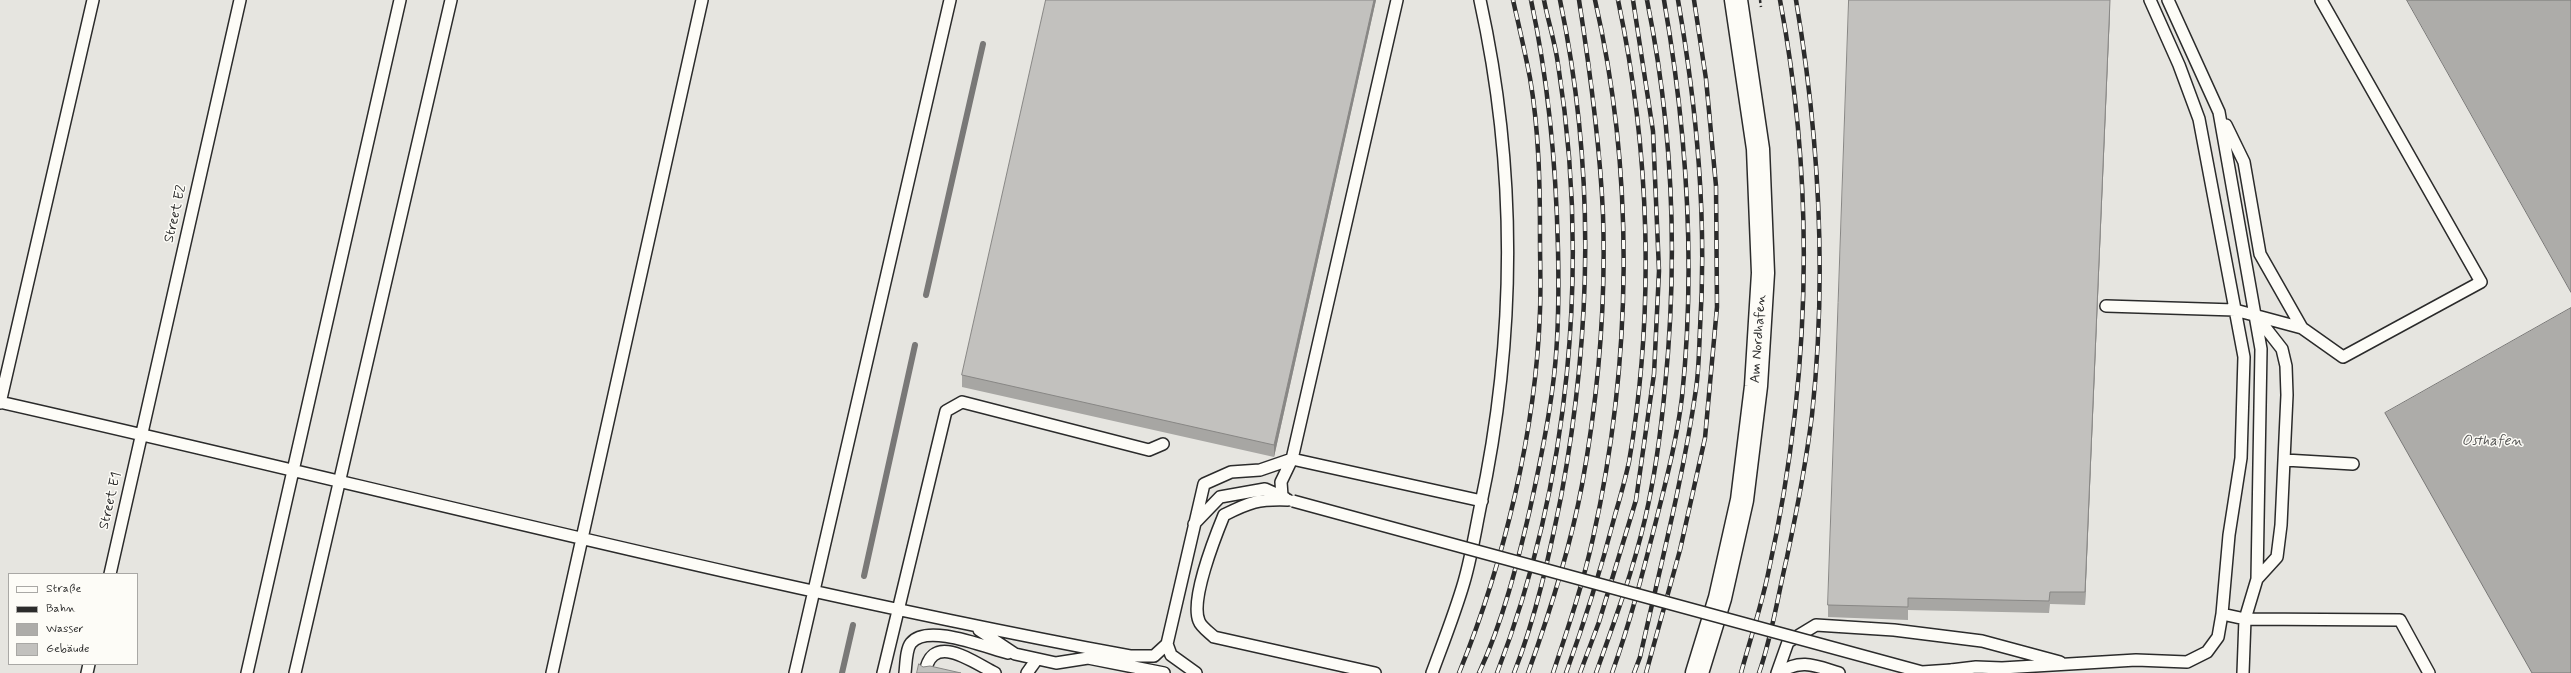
<!DOCTYPE html>
<meta charset="utf-8">
<style>
body{margin:0}
#map{position:relative;width:2571px;height:673px;overflow:hidden;background:#f5f4ef;font-family:Mynerve,sans-serif}
canvas{display:block}
.legend{position:absolute;left:8px;top:573px;width:130px;height:92px;box-sizing:border-box;background:#fdfcf7;border:1px solid #a9a8a5;margin:0;padding:5px 7px;list-style:none;font-size:12px;color:#2b2b2b}
.legend li{display:flex;align-items:center;gap:8px;height:20px}
.legend b{width:20px;border:1px solid #a9a8a5}
</style>
<div id="map">
<canvas width="2571" height="673"></canvas>
<ul class="legend">
<li><b style="height:5px;background:#fdfcf7"></b>Straße</li>
<li><b style="height:5px;background:#2b2b2b"></b>Bahn</li>
<li><b style="height:11px;background:#adaca9"></b>Wasser</li>
<li><b style="height:11px;background:#c2c1be"></b>Gebäude</li>
</ul>
</div>
<script>
const g = document.querySelector('canvas').getContext('2d');
g.lineJoin = 'round';
function fillPath(path, color) { g.fillStyle = color; g.fill(path, 'evenodd'); }
function trace(path, color, width, dash) { g.strokeStyle = color; g.lineWidth = width; g.lineCap = dash ? 'butt' : 'round'; g.setLineDash(dash || []); g.stroke(path); }
function label(font, color, halo, rows, align = 'center') {
  g.font = font + ' Mynerve,sans-serif'; g.lineWidth = 3; g.setLineDash([]); g.textBaseline = 'middle'; g.strokeStyle = halo; g.fillStyle = color; for (const [text, x, y, turn = 0] of rows) {
    g.save(); g.translate(x, y); g.rotate((+turn || 0) * Math.PI / 180); g.textAlign = isNaN(turn) ? turn : align; if (halo) g.strokeText(text, 0, 0); g.fillText(text, 0, 0); g.restore();
  }
}
fillPath(new Path2D(`
 M 0,0 L 2407,0 L 2571,292 L 2571,308 L 2385,413 L 2532,673 L 0,673 ZM 9,574 L 137,574 L 137,664 L 9,664 Z`), '#e6e5e0');
const water = new Path2D(`
 M 2407,0 L 2571,0 L 2571,292 Z
 M 2571,308 L 2571,673 L 2532,673 L 2385,413 Z`);
fillPath(water, '#adaca9');
trace(water, '#797877', 1);
trace(new Path2D(`
 M 926,295 L 983,44
 M 864,576 L 915,345
 M 842,673 L 853,625`), '#797877', 6);
const service = new Path2D(`
 M 2168,0 L 2219,112 L 2261,349 L 2257,579 L 2245,619 L 2243,673
 M 2226,125 L 2244,162 L 2260,254 L 2302,328
 M 2106,306 L 2235,310 L 2302,328 L 2343,357 L 2481,282 L 2321,0
 M 0,402 C 376,487 750,585 1130,656 L 1154,656 L 1167,644
 M 0,403 L 93,0
 M 2285,460 L 2353,464
 M 1282,496 L 1281,482 L 1292,459 L 1397,0
 M 1288,500 C 1258,499 1250,502 1224,515 C 1215,537 1190,600 1199,621 C 1201,627 1210,633 1214,637 L 1375,673
 M 1194,524 L 1220,497 L 1265,489 L 1285,498
 M 110,574 L 240,0
 M 2257,579 L 2277,557 L 2281,525 L 2287,395 L 2286,366 L 2282,349 L 2257,317
 M 2222,614 L 2245,619 L 2400,620 L 2429,673
 M 979,630 L 1015,654 L 1056,663 L 1088,658 L 1164,673
 M 1951,670 L 1976,667 L 2002,668 L 2136,660 L 2187,662 L 2207,652 L 2218,637 L 2222,614 L 2229,535 L 2241,458 L 2244,357 L 2199,119 L 2179,65 L 2150,0
 M 87,673 L 89,664
 M 247,673 L 400,0
 M 295,673 L 451,0
 M 552,673 L 702,0
 M 795,673 L 950,0
 M 883,673 L 946,411 L 962,402 L 1149,450 L 1163,444
 M 905,673 C 906,665 906,649 911,643 C 927,623 985,647 1008,653
 M 925,673 C 932,630 974,663 995,673
 M 1027,673 L 1037,659
 M 1196,673 L 1171,655 L 1167,644 L 1204,484 L 1231,472 L 1260,470 L 1292,459 L 1482,501
 M 1432,673 C 1443,643 1455,613 1464,582 C 1471,558 1475,533 1480,508 C 1516,340 1517,168 1480,0
 M 1777,673 L 1788,642 L 1816,625 L 1894,630 L 1982,641 L 2060,662
 M 1779,673 C 1801,658 1816,666 1839,673`);
const primary = new Path2D(`
 M 1697,673 L 1720,598 L 1742,500 L 1756,386 L 1763,273 L 1758,149 L 1736,0`);
trace(service, '#2b2b2b', 14);
trace(primary, '#2b2b2b', 25);
trace(new Path2D(`
 M 1760,0 L 1761,7`), '#2b2b2b', 2.5, [3, 3]);
trace(service, '#fdfcf7', 11);
trace(primary, '#fdfcf7', 22);
const rail = new Path2D(`
 M 1459,673 C 1504,563 1536,430 1540,311 C 1541,287 1540,263 1540,239 C 1540,185 1539,130 1530,78 C 1525,52 1519,26 1513,0
 M 1479,673 C 1503,621 1517,565 1530,509 C 1539,468 1548,426 1553,384 C 1559,339 1559,294 1558,249 C 1556,163 1549,84 1531,0
 M 1497,673 C 1570,483 1590,265 1558,64 C 1555,42 1548,21 1544,0
 M 1514,673 C 1536,617 1549,556 1561,497 C 1592,330 1595,168 1560,0
 M 1528,673 C 1550,612 1570,549 1582,485 C 1598,397 1606,304 1603,215 C 1600,143 1590,71 1579,0
 M 1553,673 C 1568,628 1583,584 1593,538 C 1632,363 1635,175 1595,0
 M 1566,673 C 1585,621 1601,569 1615,515 C 1620,498 1625,480 1629,462 C 1655,310 1650,151 1618,0
 M 1580,673 L 1599,622 L 1636,500 L 1654,374 L 1659,271 L 1653,131 L 1633,0
 M 1596,673 C 1614,623 1633,571 1645,519 C 1655,476 1661,431 1665,387 C 1678,257 1673,128 1647,0
 M 1612,673 C 1630,623 1643,572 1656,521 C 1666,481 1677,439 1682,397 C 1696,264 1687,132 1664,0
 M 1634,673 L 1640,657 C 1660,568 1683,479 1696,389 C 1699,369 1699,349 1700,329 C 1707,217 1697,110 1678,0
 M 1646,673 L 1680,550 L 1705,438 L 1717,307 L 1716,186 L 1706,79 L 1694,0
 M 1741,673 C 1750,640 1761,607 1768,574 C 1810,385 1816,191 1780,0
 M 1759,673 C 1772,636 1778,595 1787,557 C 1797,510 1806,463 1812,415 C 1827,277 1819,136 1796,0`);
trace(rail, '#2b2b2b', 4.5);
trace(rail, '#fdfcf7', 3, [9]);
const serviceBridge = new Path2D(`
 M 1293,501 L 1922,672 L 1951,670`);
trace(serviceBridge, '#2b2b2b', 14, []);
trace(serviceBridge, '#fdfcf7', 11);
fillPath(new Path2D(`
 M 1046,0 L 1376,0 L 1274,457 L 962,387 L 962,375 Z
 M 2110,11 L 2085,605 L 2050,604 L 2049,613 L 1908,610 L 1908,620 L 1828,617 L 1828,605 Z`), '#a7a6a3');
fillPath(new Path2D(`
 M 1374,0 L 1376,0 L 1274,457 L 1274,445 Z
 M 2110,0 L 2110,11 L 2085,605 L 2085,592 Z`), '#888785');
const building = new Path2D(`
 M 1046,0 L 1374,0 L 1274,445 L 962,375 Z
 M 1849,0 L 2110,0 L 2085,592 L 2050,592 L 2049,601 L 1908,598 L 1908,607 L 1828,605 Z
 M 919,664 L 923,667 L 930,666 L 961,673 L 917,673 Z`);
fillPath(building, '#c2c1be');
trace(building, '#888785', 1);
label('14px', '#2b2b2b', '#fdfcf7', [
 ["Street E2",176,214,-77],
 ["Am Nordhafen",1759,339,-86],
 ["Street E1",111,501,-77]
]);
label('italic 15px', '#585857', '#fdfcf7', [
 ["Osthafen",2492,442]
]);
</script>
